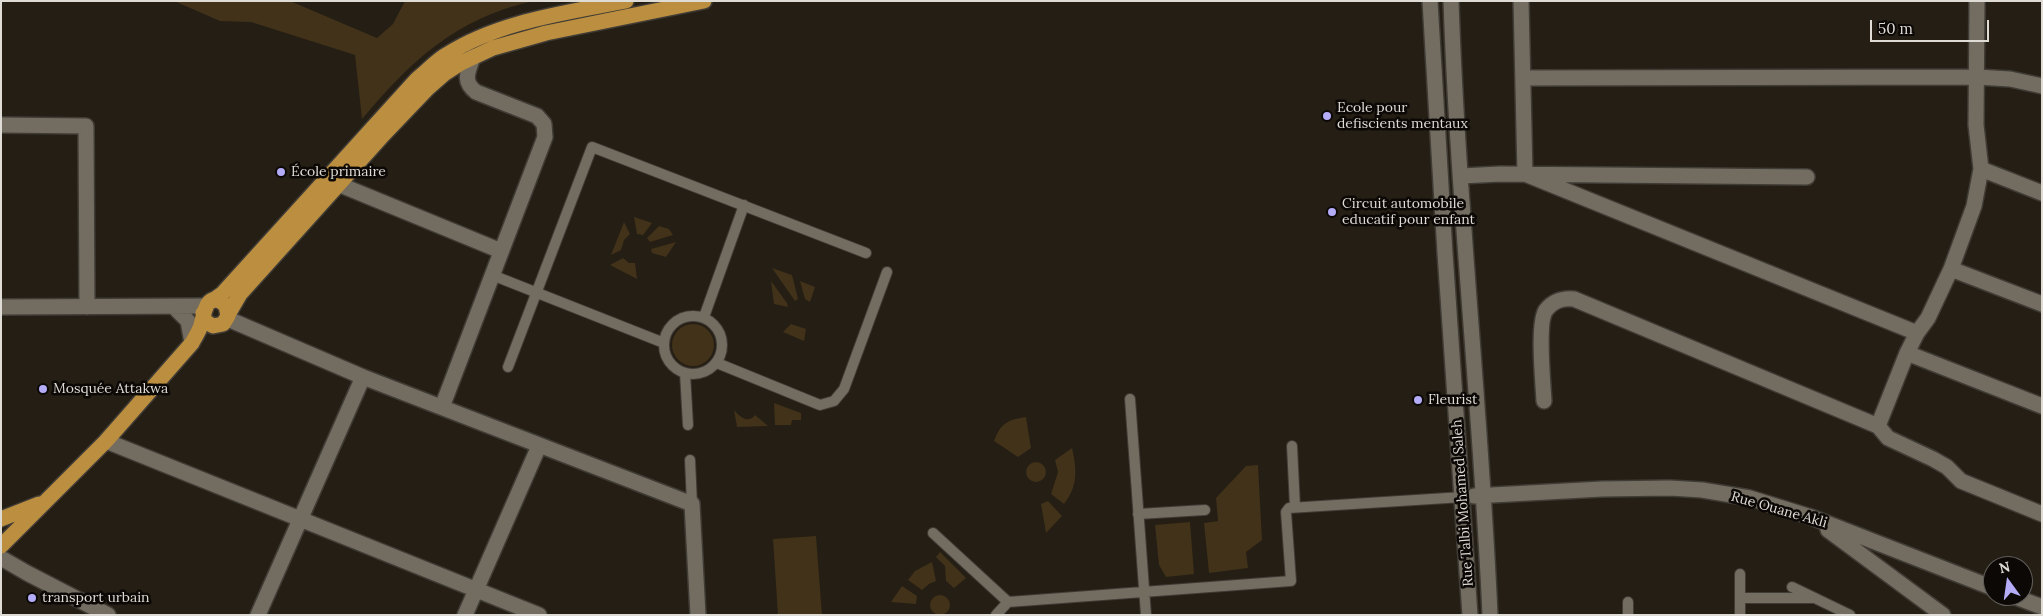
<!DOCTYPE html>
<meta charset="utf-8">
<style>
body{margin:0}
#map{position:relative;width:2043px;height:616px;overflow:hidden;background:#241e14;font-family:Lora,serif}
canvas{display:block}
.frame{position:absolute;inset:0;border:2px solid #dfdbd5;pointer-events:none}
.north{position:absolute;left:1983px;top:556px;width:50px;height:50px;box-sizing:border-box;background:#0b0805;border:1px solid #605c58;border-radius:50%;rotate:346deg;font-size:14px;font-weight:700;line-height:20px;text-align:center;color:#dfdbd5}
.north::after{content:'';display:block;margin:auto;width:18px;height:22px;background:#b5acf8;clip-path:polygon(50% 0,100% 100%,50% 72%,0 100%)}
.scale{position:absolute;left:1870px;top:20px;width:119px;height:22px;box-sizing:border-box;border:2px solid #dfdbd5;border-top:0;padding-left:6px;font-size:15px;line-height:18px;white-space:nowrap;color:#dfdbd5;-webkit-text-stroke:4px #0b0805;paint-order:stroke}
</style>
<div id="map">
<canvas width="2043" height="616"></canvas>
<div class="frame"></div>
<div class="north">N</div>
<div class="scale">50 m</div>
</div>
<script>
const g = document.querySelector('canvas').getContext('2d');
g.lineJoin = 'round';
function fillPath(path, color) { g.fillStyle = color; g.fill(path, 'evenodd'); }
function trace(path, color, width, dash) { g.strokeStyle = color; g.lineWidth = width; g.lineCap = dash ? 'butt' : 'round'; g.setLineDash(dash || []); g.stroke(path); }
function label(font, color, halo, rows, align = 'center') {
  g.font = font + ' Lora,serif'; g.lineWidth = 5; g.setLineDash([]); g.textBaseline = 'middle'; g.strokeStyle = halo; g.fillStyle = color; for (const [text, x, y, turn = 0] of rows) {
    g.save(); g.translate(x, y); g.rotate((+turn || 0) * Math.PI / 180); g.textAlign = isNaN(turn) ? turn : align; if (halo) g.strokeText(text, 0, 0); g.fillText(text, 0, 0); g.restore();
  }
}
fillPath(new Path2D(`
 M 174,1 L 290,1 L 377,38 L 393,24 L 405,1 L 533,1 C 455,19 412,60 362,119 L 355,55 L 251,22 L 220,21 Z
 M 634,217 L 652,223 L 643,235 L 637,234 Z
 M 624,222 L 630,234 L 624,240 L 621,250 L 611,255 Z
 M 659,226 L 669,229 L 673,235 L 650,242 L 647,238 Z
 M 676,242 L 666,257 L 652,253 L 651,249 Z
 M 623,258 L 629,263 L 635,263 L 637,279 L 610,265 Z
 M 772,268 L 792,275 L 798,299 L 795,301 Z
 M 771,281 L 787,303 L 788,307 L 774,304 Z
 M 800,281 L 815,287 L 810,302 L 805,299 Z
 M 791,324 L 806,329 L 804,341 L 783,332 Z
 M672 345a21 21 0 1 1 42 0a21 21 0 1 1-42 0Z
 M 774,403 L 801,413 L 801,420 L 792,420 L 791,425 L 775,425 Z
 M 734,410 C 740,417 748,424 755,415 L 768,426 L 737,427 Z
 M 1026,417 L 1031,448 L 1018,457 L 994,441 C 1001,423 1007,420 1026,417 Z
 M 1072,448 C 1077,469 1078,487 1064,504 L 1051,494 L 1058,472 L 1055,460 Z
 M1026 472a10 10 0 1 1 20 0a10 10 0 1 1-20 0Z
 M 1258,465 L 1262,540 L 1246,552 L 1248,568 L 1209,573 L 1204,523 L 1218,521 L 1216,498 L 1246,466 Z
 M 1048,501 L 1062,516 L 1046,533 L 1041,504 Z
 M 1190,522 L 1194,574 L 1166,577 L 1159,565 L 1155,525 Z
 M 816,536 L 822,615 L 778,615 L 773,539 Z
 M 940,552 L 966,578 L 954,588 L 946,581 L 945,566 L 936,557 Z
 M 932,562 L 936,581 L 929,584 L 922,590 L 908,580 L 915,571 Z
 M 902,586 L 917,596 L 916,604 L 891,602 Z
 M930 605a10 10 0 1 1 20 0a10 10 0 1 1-20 0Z`), '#413219');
const lane = new Path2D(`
 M 492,275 L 664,343
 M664 345a29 29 0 1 1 58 0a29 29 0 1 1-58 0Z
 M 704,317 L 744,205
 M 717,363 L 820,405 L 834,401 L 844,389 L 887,272
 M 508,367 L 592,147 L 866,253
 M 685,373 L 688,425
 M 1130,399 L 1146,615
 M 1292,446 L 1295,507
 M 690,460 L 692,504
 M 1138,514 L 1205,510
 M 933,533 L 1008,602 L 1291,581 L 1286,512 L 1289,508 L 1463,497
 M 1740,574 L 1740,615
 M 1792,587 L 1850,615
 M 1740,598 L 1815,598
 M 1628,602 L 1628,615
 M 996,615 L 1008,602`);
const street = new Path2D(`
 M 1430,1 L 1445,253 L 1470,615
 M 1451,1 C 1458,206 1481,410 1490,615
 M 1521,1 L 1525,174 L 1917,333
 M 1523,78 L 1977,77 L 2010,79 L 2042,86
 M 1,125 L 86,126 L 87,307
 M 1981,169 L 2042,193
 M 1461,176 L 1500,174 L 1807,177
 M 338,184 L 501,251
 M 1951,269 L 2042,304
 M 1,307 L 205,306
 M 174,307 L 188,321 L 192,343
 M 228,319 L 363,377 L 692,504 L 698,615
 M 1907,353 L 2042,406
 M 1544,401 C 1543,383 1537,322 1546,310 C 1554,300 1563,298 1574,299 L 1878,426 L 1888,438 L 1933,459 L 1947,467 L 1961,481 L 2042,514
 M 442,407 L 545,137 L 544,124 L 537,116 L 476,92 C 462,81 468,72 473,57
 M 1878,426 L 1907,353 L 1917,333 L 1928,318 L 1951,269 L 1974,206 L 1981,169 L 1976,125 L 1977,1
 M 106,441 L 539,615
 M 1474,496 L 1602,489 L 1670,488 L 1702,490 L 1750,498 L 1811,517 L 1993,588
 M 1828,530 L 1943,615
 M 1,558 L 27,573 L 108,615
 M 2013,596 L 2042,607
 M 258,615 L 363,377
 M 465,615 L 539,446`);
const highway = new Path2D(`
 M 212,301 L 222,294 L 417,79 C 427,71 436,61 446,55 C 499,21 566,13 626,1
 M 229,313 L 240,294 L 384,134 L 428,88 L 444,74 L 461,63 L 493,48 L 546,33 L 704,1
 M 1,519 L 39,504
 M 1,546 L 106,441 L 192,343 C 195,337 199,332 201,325 C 204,314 207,287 226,306 L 228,316 L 223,324 L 213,326 L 205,321 L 203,313`);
trace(lane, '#3f3b35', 12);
trace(street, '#3f3b35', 18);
trace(highway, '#3f3b35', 18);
trace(lane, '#736c61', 10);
trace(street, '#736c61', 15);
trace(highway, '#bc8e3f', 15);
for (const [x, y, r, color] of [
 [1327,116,5,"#b5acf8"],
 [281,172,5,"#b5acf8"],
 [1332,212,5,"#b5acf8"],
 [43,389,5,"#b5acf8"],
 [1418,400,5,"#b5acf8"],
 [32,598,5,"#b5acf8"]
]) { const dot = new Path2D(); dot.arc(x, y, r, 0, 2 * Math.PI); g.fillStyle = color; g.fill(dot); trace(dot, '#0b0805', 2); }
label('14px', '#dfdbd5', '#0b0805', [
 ["Ecole pour",1337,108],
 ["defiscients mentaux",1337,124],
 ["École primaire",291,172],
 ["Circuit automobile",1342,204],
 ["educatif pour enfant",1342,220],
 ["Mosquée Attakwa",53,389],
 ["Fleurist",1428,400],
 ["transport urbain",42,598]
], 'left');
label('14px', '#dfdbd5', '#0b0805', [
 ["Rue Talbi Mohamed Saleh",1463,503,-94],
 ["Rue Ouane Akli",1779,510,16]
]);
</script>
